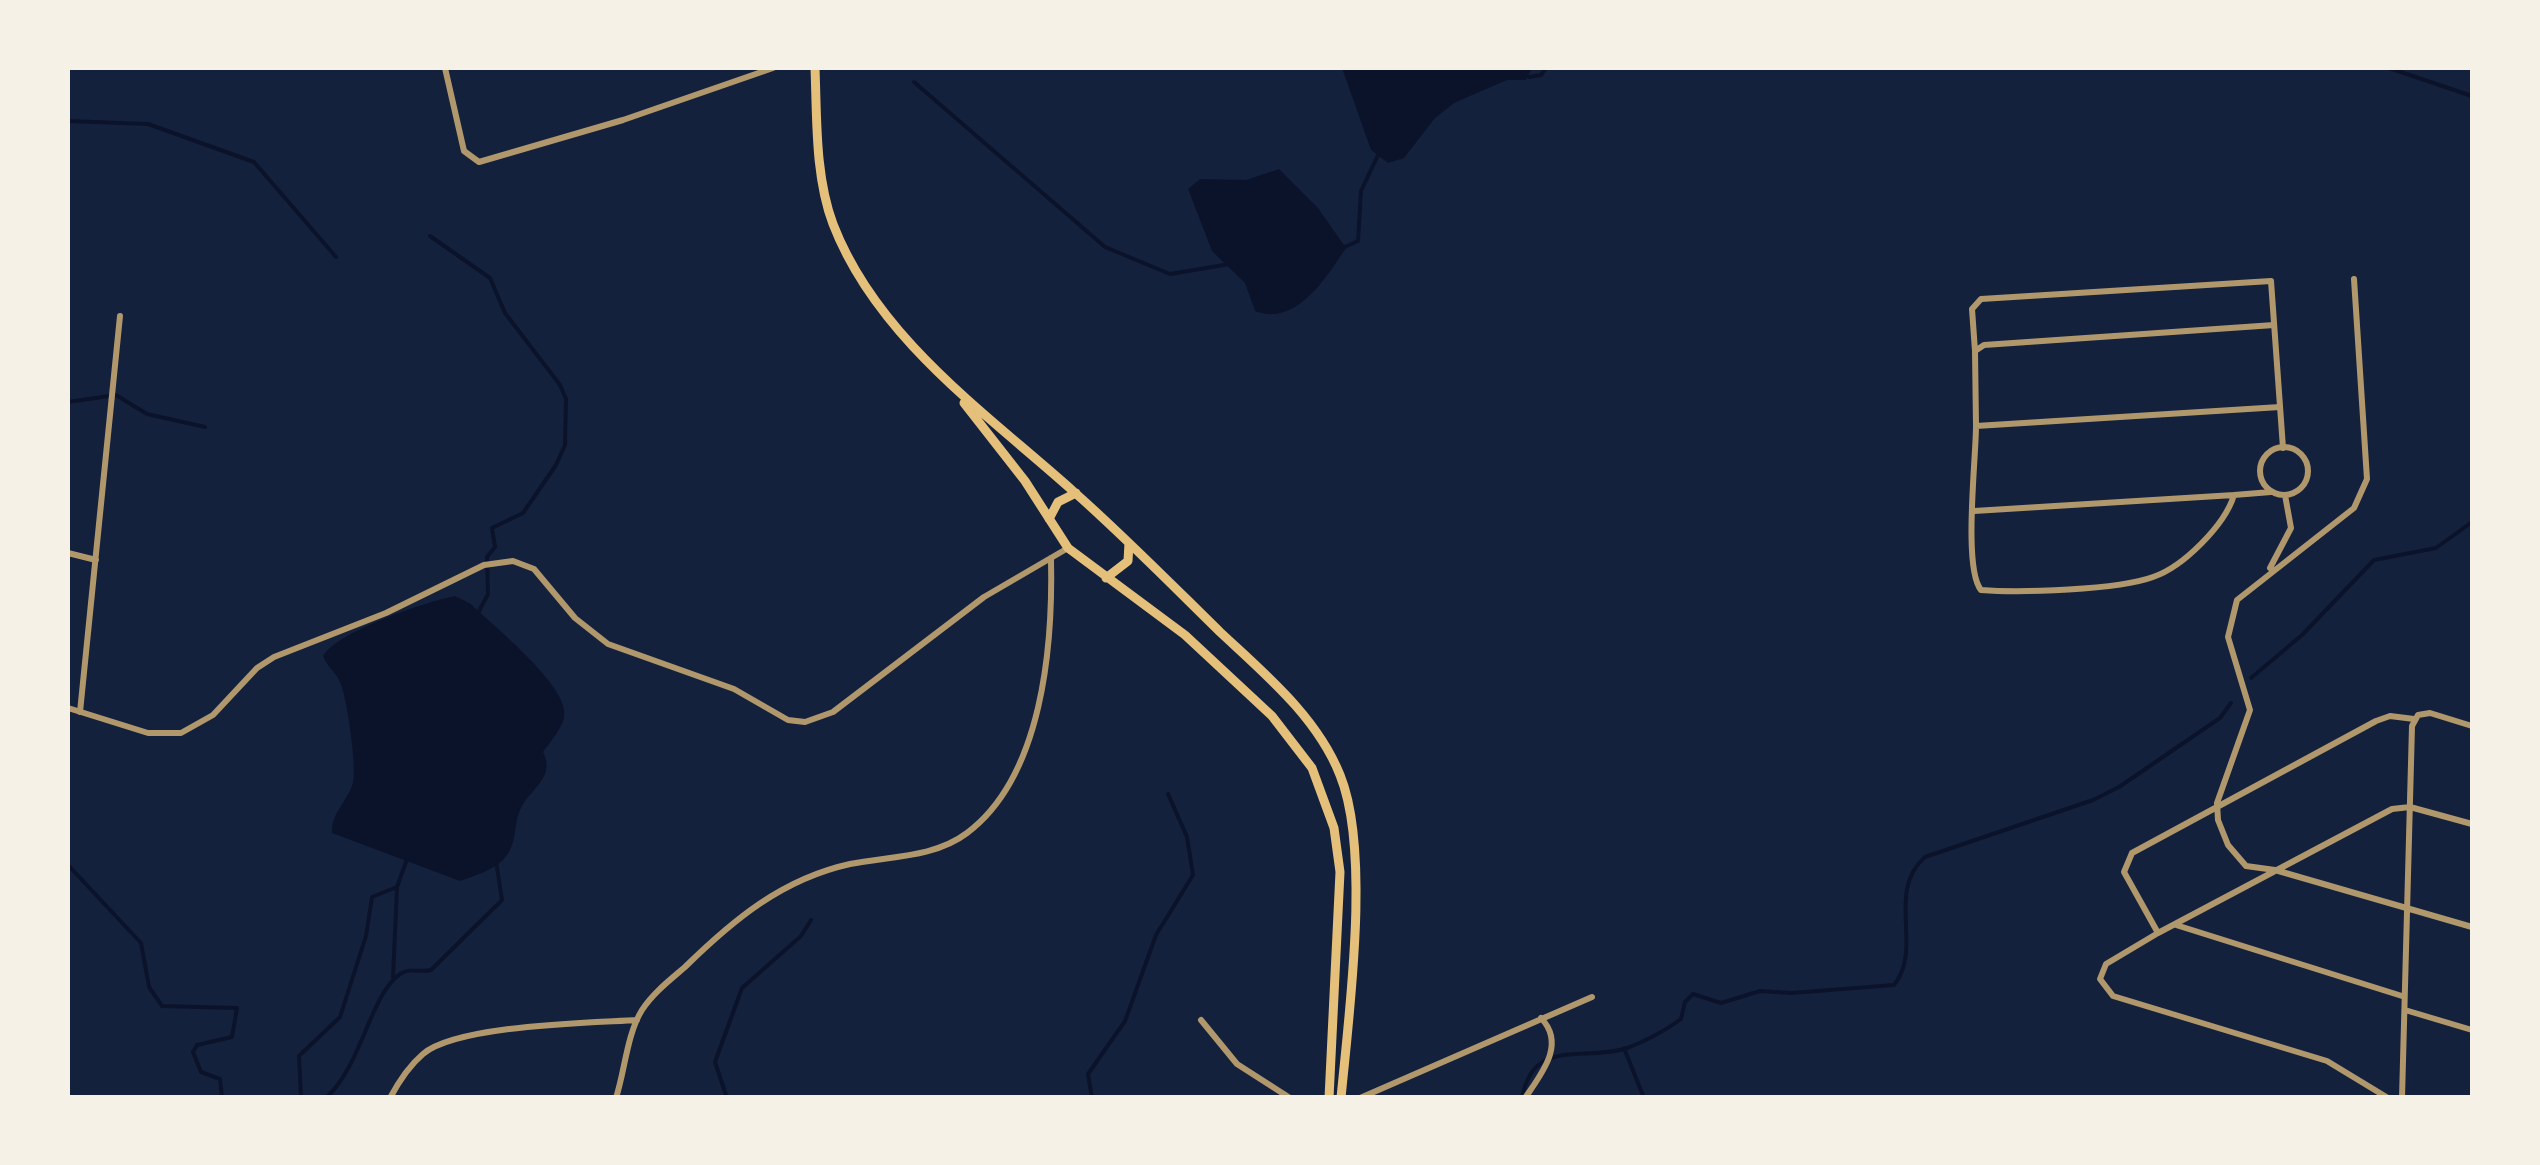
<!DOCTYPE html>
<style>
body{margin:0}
#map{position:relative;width:2540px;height:1165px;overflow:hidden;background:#14213d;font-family:Inter,sans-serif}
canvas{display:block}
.frame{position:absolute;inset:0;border:70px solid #f6f1e7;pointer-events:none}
</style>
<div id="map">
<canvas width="2540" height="1165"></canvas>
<div class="frame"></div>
</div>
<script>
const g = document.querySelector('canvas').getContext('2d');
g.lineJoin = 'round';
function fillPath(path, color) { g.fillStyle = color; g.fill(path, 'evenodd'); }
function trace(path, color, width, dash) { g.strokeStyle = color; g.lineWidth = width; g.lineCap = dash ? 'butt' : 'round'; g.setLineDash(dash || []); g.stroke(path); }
fillPath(new Path2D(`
 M 1342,68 L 1532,68 L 1526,80 L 1507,80 L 1454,103 L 1435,118 L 1404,158 L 1388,163 L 1371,150 Z
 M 1279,169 L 1318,208 L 1346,248 C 1326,278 1296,327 1255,311 L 1245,283 L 1212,251 L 1188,189 L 1200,179 L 1246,180 Z
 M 455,596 L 471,604 C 492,625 572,688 564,718 C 561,730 550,742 543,752 C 556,777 531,788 521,808 C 513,824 518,845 503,860 C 493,870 474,876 460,881 L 332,833 C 331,813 347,802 353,783 C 357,769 347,697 340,682 C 336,672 327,667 323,656 C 338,631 425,602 455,596 Z`), '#0b132b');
trace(new Path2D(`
 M 2389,68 L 2472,96
 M 1529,77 L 1541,75 L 1546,68
 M 914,82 L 1105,247 L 1170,274 L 1230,264
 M 68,121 L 148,124 L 254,162 L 336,257
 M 430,236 L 490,278 L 505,313 L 560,385 L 566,399 L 565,445 L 556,465 L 523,513 L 492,528 L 495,547 L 487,557 L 488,594 L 478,613
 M 1342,248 L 1358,241 L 1361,191 L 1379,153
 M 68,402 L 116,395 L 147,414 L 205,427
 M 2251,678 L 2302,635 L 2374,560 L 2436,548 L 2472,522
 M 68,865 L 141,943 L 149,987 L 162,1006 L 237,1008 L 232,1037 L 197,1045 L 193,1052 L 201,1072 L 220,1079 L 222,1098
 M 393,977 L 397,887 L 407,859
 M 1624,1048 L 1644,1098
 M 301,1098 L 299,1056 L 340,1017 L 366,936 L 372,897 L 397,887
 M 326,1098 C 362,1065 370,995 400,974 C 411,967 420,973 431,970 L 502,900 L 496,861
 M 727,1098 L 715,1062 L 742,988 L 801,936 L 811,920
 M 1092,1098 L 1088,1074 L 1125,1021 L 1156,935 L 1193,875 L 1187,837 L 1168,794
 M 1522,1098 C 1533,1038 1581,1061 1624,1049 C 1642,1043 1665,1031 1681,1019 L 1685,1002 L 1693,994 L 1721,1003 L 1760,991 L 1791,993 L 1894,985 C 1924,948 1885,892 1925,857 L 2093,800 L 2119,787 L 2220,718 L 2231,703`), '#0b132b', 4);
trace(new Path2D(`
 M 445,68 L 464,151 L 479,162 L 623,120 L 773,68
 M 2354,279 L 2367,479 L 2354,508 L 2237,600 L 2228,637 L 2250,710 L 2217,803 L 2218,820 L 2228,845 L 2246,866 L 2275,870 L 2472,927
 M 2274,325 L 1984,345 L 1975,351 L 1976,426 L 2280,407
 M 1975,351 L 1972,309 L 1981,299 L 2271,281 L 2283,448
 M2260 471a24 24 0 1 1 48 0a24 24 0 1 1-48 0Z
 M 2234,495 L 2271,492
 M 1974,511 L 2234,495 C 2225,525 2183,567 2153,577 C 2118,590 2020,593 1981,590 C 1963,568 1976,459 1976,426
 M 68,553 L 96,560
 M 2270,568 L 2291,528 L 2285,495
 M 68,708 L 148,733 L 181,733 L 213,715 L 257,668 L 274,657 L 386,613 L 484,565 L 513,561 L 534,569 L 575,618 L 608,644 L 734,689 L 788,720 L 805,722 L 833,712 L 984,597 L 1068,548
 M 80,712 L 120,316
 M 2176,925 L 2402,996
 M 2158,933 L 2124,872 L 2132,853 L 2376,721 L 2390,716 L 2414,719
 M 2405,1010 L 2472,1030
 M 1201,1020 L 1237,1064 L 1290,1098
 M 390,1098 C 398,1083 410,1065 423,1054 C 457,1025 590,1023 637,1020
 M 616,1098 C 625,1070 627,1034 642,1010 C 653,993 670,980 685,967 C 733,920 782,879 850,864 C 889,856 934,858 967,833 C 1043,776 1053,645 1051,558
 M 1360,1098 L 1592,997
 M 1525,1098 C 1542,1073 1566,1044 1541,1018
 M 2388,1098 L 2327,1061 L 2113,996 L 2100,979 L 2106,964 L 2158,933 L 2392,809 L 2410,807 L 2472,824
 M 2402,1098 L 2412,726 L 2418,715 L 2430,713 L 2472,726`), '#b1986c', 6);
trace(new Path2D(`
 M 815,68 C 817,119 815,176 833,224 C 877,338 986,413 1073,491 C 1124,536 1172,585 1220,632 C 1265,674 1317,717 1340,775 C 1371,851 1349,1013 1341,1098
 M 964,403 L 1025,481 L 1068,548 L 1185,635 L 1272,716 L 1312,768 L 1334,828 L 1340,872 L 1329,1098
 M 1049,519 L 1058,502 L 1076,493
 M 1106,578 L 1128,561 L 1129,543`), '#e5c07b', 9);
</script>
